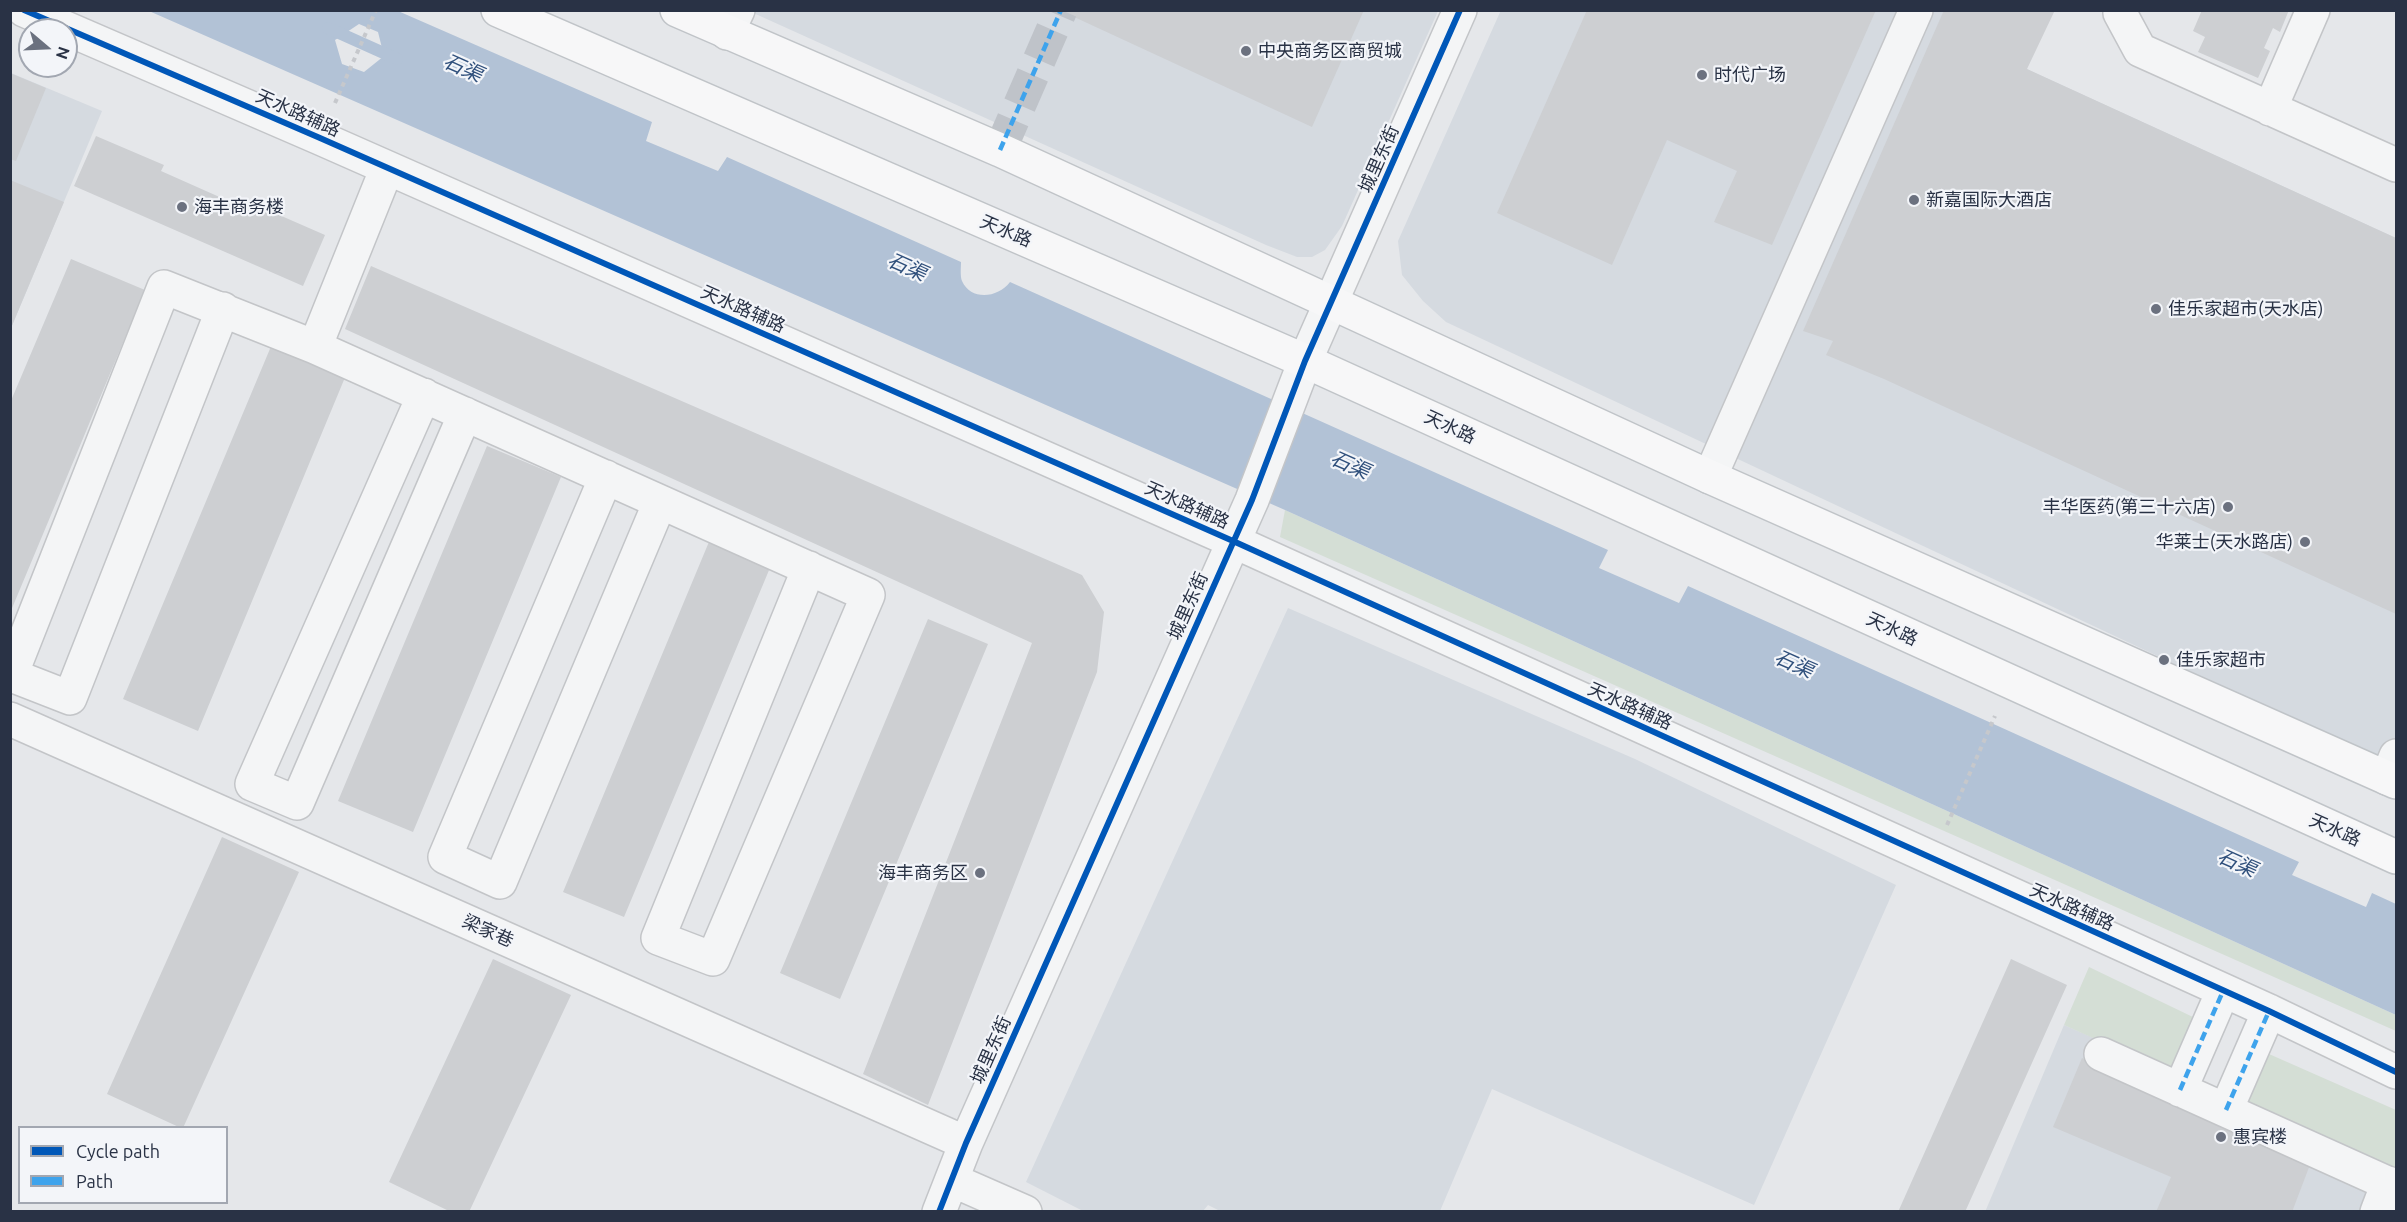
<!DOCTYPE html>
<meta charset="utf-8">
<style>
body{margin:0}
#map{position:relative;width:2407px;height:1222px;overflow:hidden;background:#e5e7ea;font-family:Ubuntu,sans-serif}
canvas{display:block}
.frame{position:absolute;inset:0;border:12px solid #293245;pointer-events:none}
.legend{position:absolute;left:18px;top:1126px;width:210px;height:78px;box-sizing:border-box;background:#f3f5f9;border:2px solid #a2a7b1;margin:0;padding:8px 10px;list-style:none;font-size:18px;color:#293245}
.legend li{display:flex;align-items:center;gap:12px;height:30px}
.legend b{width:30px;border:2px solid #a2a7b1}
.north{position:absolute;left:18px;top:18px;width:60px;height:60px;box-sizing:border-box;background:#f3f5f9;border:2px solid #a2a7b1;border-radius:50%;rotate:109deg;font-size:16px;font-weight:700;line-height:24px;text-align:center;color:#293245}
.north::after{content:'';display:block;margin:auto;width:21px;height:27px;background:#6b717f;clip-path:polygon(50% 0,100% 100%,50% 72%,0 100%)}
</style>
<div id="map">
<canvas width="2407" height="1222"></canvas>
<div class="frame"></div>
<ul class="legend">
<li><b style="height:8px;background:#0057b8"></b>Cycle path</li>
<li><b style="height:8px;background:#3ea3ec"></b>Path</li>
</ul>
<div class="north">N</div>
</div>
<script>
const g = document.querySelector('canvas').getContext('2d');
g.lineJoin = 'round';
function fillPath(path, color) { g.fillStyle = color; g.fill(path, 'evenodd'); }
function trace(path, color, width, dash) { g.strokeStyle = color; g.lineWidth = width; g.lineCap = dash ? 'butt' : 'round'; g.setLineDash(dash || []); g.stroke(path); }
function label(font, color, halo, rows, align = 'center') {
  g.font = font + ' Ubuntu,"Noto Sans SC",sans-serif'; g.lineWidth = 4.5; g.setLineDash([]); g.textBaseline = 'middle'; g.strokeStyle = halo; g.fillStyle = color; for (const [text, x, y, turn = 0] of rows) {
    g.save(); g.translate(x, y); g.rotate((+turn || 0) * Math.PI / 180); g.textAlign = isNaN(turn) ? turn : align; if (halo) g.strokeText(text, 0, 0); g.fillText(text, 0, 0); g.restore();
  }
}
fillPath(new Path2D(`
 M 1501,10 L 1944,11 L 1937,28 L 2396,238 L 2396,768 L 1446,322 L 1423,301 L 1402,275 L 1398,241 Z
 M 749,11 L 1438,11 L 1342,226 L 1325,250 L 1312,257 L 1297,257 L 1266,245 Z
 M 11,73 L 102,111 L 11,328 Z
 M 1288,608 L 1635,759 L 1896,885 L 1754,1205 L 1492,1089 L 1440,1211 L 1222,1212 L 1208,1205 L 1203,1211 L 1083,1211 L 1026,1182 Z
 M 2064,1025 L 2396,1169 L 2396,1211 L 1985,1212 Z`), '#d5dae0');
fillPath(new Path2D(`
 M 1285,510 L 2396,1015 L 2396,1031 L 1280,537 Z
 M 2089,967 L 2195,1018 L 2171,1073 L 2064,1025 Z
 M 2269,1054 L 2396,1110 L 2396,1169 L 2245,1103 Z`), '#d4ded5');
fillPath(new Path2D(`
 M 149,11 L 398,11 L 652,122 L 646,141 L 718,171 L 727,157 L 961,262 C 961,267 960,276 962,281 C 971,301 998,298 1010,282 L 1608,550 L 1599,568 L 1679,603 L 1688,586 L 2299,862 L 2292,875 L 2366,907 L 2372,893 L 2396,904 L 2396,1015 L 1285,510 ZM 359,24 L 378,32 L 384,56 L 364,72 L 342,64 L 335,40 Z`), '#b2c2d6');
trace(new Path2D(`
 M 328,28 L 397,59`), '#b2c2d6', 12);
fillPath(new Path2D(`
 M 1059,10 L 1364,10 L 1312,127 Z
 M 1587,10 L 1876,10 L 1772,245 L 1714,222 L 1737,171 L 1667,140 L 1612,265 L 1497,213 Z
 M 1944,10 L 2055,10 L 2027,69 L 2396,238 L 2396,614 L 1884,379 L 1826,355 L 1833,341 L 1803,331 Z
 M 2202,10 L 2289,10 L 2280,32 L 2273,28 L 2264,48 L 2270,51 L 2258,78 L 2198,52 L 2205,37 L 2193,31 Z
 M 10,73 L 46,88 L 16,161 L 10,159 Z
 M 96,136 L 164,165 L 161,171 L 251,211 L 254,204 L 325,235 L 303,286 L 74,186 Z
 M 10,180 L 64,202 L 11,328 L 10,328 Z
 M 71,259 L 145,290 L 10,613 L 10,403 Z
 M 371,266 L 1082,575 L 1104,612 L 1097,672 L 928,1105 L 863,1074 L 1032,643 L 345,329 Z
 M 272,344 L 346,375 L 198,731 L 123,699 Z
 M 487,446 L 561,477 L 413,832 L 338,801 Z
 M 711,537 L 772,563 L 624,917 L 563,892 Z
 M 928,619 L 988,644 L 840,999 L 780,973 Z
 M 222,837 L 299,872 L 183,1128 L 181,1128 L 107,1094 Z
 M 493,959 L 571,995 L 469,1212 L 451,1212 L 389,1182 Z
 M 2011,959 L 2067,985 L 1965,1212 L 1898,1212 Z
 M 2082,1058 L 2311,1162 L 2292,1212 L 2156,1212 L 2171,1177 L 2053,1127 Z`), '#cdcfd2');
trace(new Path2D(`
 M 1000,150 L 1061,10`), '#bfc3c9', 33, [33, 16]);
const minor = new Path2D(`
 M 24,10 L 320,138 L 1233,541 L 2269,1011 L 2396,1072
 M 2121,10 L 2120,13 L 2140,50 L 2396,165
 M 727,33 L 738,10
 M 2270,109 L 2313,10
 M 387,168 L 315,347 C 500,429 684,512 868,595 L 713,959 L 658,938 L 809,568
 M 223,309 L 70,698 L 11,675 L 164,287 L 315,347
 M 424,395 L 252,784 L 297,803 L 465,414
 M 606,477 L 445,857 L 500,882 L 660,502
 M 1710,477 L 1916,10
 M 10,719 L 966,1143
 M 2387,778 L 2396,756
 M 2101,1054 L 2396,1187
 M 2180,1090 L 2223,991
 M 2226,1110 L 2269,1011
 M 952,1180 L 1025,1212
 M 939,1212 L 966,1143 L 1252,500 L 1305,361 L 1460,10
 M 2377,1212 L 2388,1183`);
const major = new Path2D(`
 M 498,10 L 1305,361 L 2396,857
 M 677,10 L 1000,150 L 1710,477 L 2396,782`);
trace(minor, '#c3c5c8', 36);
trace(major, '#c0c4c8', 36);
trace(new Path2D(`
 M 335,103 L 376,10
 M 1947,825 L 1995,716`), '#c6c8cc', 4, [4.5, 4.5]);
trace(minor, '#f4f5f6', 33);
trace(major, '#f7f7f8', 33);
trace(new Path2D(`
 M 1000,150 L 1061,10
 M 2180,1090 L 2223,991
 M 2226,1110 L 2269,1011`), '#3ea3ec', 4.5, [9, 4.5]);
trace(new Path2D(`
 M 24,10 L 320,138 L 1233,541 L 2269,1011 L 2396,1072
 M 939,1212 L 966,1143 L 1252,500 L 1305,361 L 1460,10`), '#0057b8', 6);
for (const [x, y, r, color] of [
 [1246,51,6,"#6b717f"],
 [1702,75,6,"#6b717f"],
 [1914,200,6,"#6b717f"],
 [182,207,6,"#6b717f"],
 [2156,309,6,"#6b717f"],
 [2228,507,6,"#6b717f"],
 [2305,542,6,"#6b717f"],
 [2164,660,6,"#6b717f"],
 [980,873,6,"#6b717f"],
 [2221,1137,6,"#6b717f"]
]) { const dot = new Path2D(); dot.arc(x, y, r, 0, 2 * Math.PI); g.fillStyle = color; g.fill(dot); trace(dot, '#f3f5f9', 2); }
label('18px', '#293245', '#f3f5f9', [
 ["中央商务区商贸城",1258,51],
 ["时代广场",1714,75],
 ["新嘉国际大酒店",1926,200],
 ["海丰商务楼",194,207],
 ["佳乐家超市(天水店)",2168,309],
 ["丰华医药(第三十六店)",2216,507,"right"],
 ["华莱士(天水路店)",2293,542,"right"],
 ["佳乐家超市",2176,660],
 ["海丰商务区",968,873,"right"],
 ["惠宾楼",2233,1137]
], 'left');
label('18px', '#293245', '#f3f5f9', [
 ["天水路辅路",298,113,24],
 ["城里东街",1379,159,-66],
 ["天水路",1006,231,23],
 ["天水路辅路",743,309,24],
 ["天水路",1450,427,25],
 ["天水路辅路",1187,505,24],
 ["城里东街",1188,606,-66],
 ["天水路",1892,629,25],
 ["天水路辅路",1630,706,24],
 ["天水路",2335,830,24],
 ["天水路辅路",2072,907,24],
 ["梁家巷",488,931,24],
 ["城里东街",991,1050,-66]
]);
label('italic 20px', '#30507c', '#f3f5f9', [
 ["石渠",463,68,24],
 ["石渠",907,267,24],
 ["石渠",1350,465,24],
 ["石渠",1794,664,24],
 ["石渠",2237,863,24]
]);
</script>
